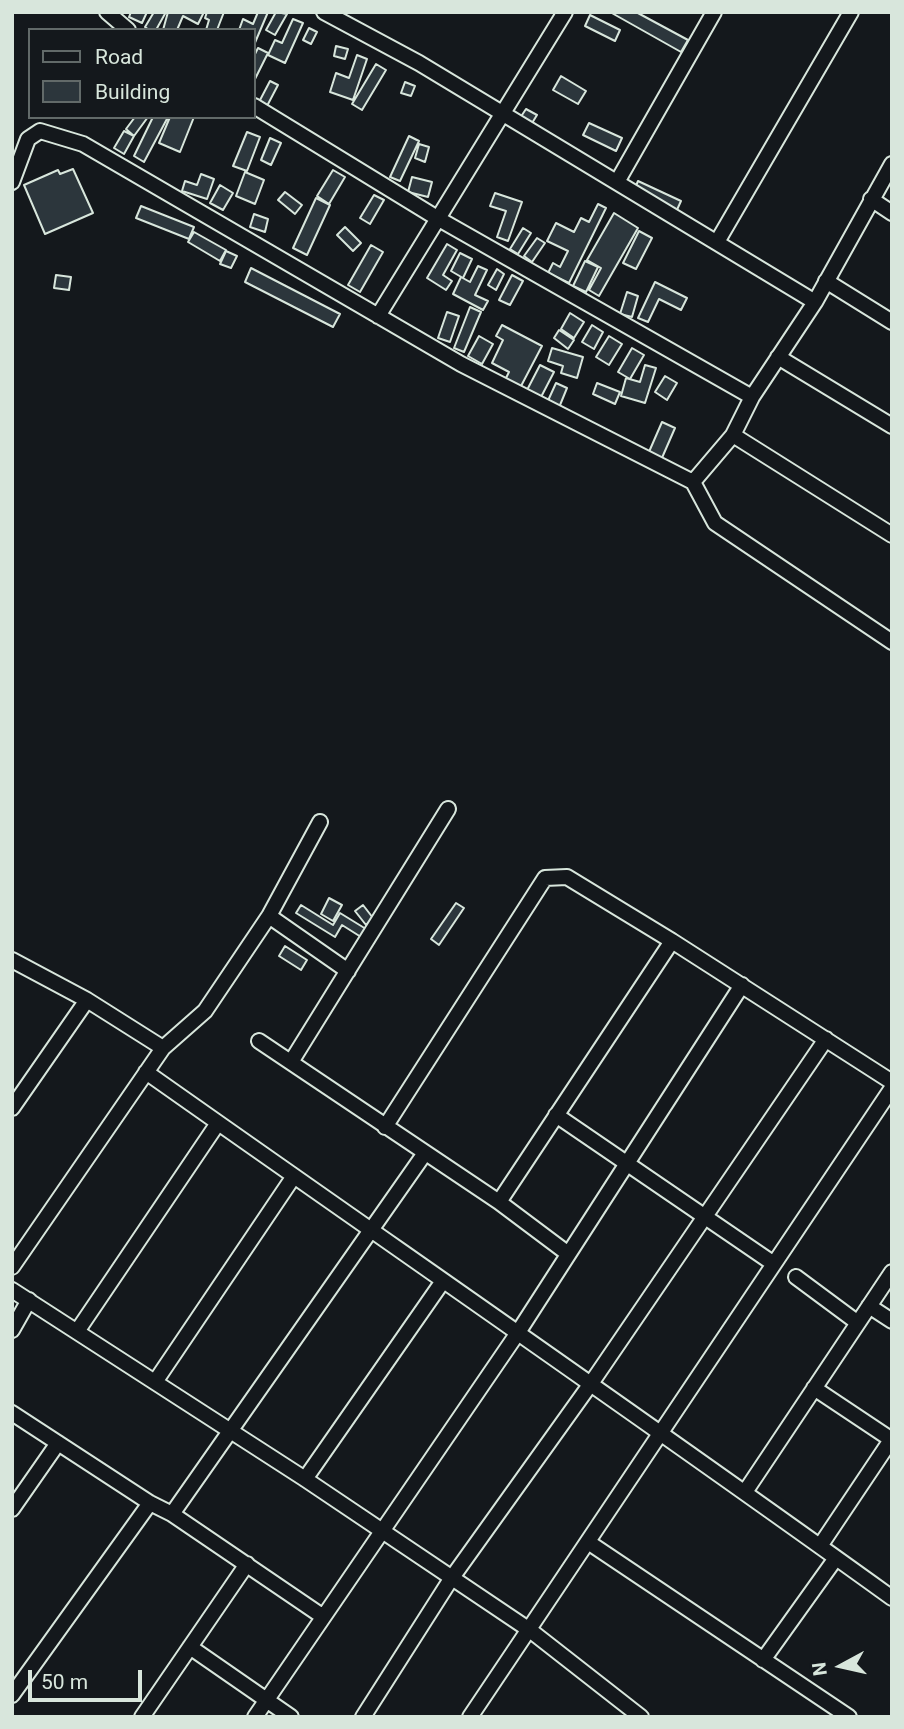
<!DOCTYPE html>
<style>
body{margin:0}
#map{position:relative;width:904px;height:1729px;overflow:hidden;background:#14181c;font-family:Roboto,sans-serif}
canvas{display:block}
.frame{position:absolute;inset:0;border:14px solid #d8e6dc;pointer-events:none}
.legend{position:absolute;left:28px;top:28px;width:228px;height:91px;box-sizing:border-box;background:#14181c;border:2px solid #626a69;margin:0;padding:9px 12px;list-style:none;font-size:21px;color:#d8e6dc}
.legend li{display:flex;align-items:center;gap:14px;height:35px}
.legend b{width:35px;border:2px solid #626a69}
.north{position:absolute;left:806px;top:1631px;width:70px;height:70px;-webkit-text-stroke:5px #14181c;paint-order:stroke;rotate:262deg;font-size:19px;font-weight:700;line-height:28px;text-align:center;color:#d8e6dc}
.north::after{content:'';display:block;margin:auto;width:24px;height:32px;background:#d8e6dc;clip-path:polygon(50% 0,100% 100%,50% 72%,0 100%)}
.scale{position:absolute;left:28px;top:1670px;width:114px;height:32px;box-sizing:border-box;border:4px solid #d8e6dc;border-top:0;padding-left:9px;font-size:21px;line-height:24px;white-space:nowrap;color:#d8e6dc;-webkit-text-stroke:5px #14181c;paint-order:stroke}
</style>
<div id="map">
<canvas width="904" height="1729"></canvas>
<div class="frame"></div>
<ul class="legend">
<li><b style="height:9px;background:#14181c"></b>Road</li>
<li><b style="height:19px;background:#2c363c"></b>Building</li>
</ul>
<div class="north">N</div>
<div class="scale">50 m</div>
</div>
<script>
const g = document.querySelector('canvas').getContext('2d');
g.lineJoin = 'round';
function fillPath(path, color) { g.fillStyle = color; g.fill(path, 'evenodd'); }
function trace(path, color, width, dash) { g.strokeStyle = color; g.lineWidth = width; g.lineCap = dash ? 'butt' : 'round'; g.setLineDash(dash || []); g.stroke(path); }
const building = new Path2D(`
 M 131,12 L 147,12 L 142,23 L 129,17 Z
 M 154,12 L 166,12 L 156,30 L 149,30 L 145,27 Z
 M 168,12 L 204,12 L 198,24 L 183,16 L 177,30 L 163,30 Z
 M 207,12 L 224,12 L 217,30 L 206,30 L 209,20 L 205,18 Z
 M 258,12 L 268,12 L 254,45 L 254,30 L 239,30 L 243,19 L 253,24 Z
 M 276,12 L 287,14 L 275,35 L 266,30 Z
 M 610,12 L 636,12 L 688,40 L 681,52 Z
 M 590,15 L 620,30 L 615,41 L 585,26 Z
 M 293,19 L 303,23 L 285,63 L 268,55 L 275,40 L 282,43 Z
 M 309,28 L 317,32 L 311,44 L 303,40 Z
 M 336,46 L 348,49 L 345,59 L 334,56 Z
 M 258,48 L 268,53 L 254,81 L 254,56 Z
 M 357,55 L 367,59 L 353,100 L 330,92 L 336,73 L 349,78 Z
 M 376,64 L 386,70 L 362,110 L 352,104 Z
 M 561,76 L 586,91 L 578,104 L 553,90 Z
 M 270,81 L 278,85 L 267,106 L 259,102 Z
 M 405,82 L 415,86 L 411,96 L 401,93 Z
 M 526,109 L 537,115 L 529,128 L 518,121 Z
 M 135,117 L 148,117 L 134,136 L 126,129 Z
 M 168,117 L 144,162 L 134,156 L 153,117 Z
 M 170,117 L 194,117 L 180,152 L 159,143 Z
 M 589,123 L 622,138 L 616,151 L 583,135 Z
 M 124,131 L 134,136 L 124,154 L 114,148 Z
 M 247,132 L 260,137 L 247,171 L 233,166 Z
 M 409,136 L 419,141 L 400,181 L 390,177 Z
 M 270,138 L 281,143 L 271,165 L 261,160 Z
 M 419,144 L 429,147 L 425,162 L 415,158 Z
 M 73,169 L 93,213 L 45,234 L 24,185 L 58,170 L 60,174 Z
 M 333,170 L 345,177 L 329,204 L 317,196 Z
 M 245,172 L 264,180 L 255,204 L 236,196 Z
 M 201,174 L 214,179 L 207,199 L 182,191 L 185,181 L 197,185 Z
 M 412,177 L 432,182 L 428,197 L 408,192 Z
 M 638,181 L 681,201 L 676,212 L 633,193 Z
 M 220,185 L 233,193 L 223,210 L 210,203 Z
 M 285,192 L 302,205 L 295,214 L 278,200 Z
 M 495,193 L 522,202 L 508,241 L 497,237 L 506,211 L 490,206 Z
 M 374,195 L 384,200 L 370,224 L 360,218 Z
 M 316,198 L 330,205 L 307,255 L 293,248 Z
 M 598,204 L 606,208 L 569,283 L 548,273 L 553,263 L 560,267 L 568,251 L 547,241 L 556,223 L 574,232 L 581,218 L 589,222 Z
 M 141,206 L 194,227 L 189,239 L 136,218 Z
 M 614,213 L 638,228 L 599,296 L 589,290 L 601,268 L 587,260 Z
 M 254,214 L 268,219 L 265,232 L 250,227 Z
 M 345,227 L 361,243 L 353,251 L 337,235 Z
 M 523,228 L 531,233 L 518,254 L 510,249 Z
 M 639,231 L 652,238 L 636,269 L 623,263 Z
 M 194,232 L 226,250 L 220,261 L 188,242 Z
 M 537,238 L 545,243 L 532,262 L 524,256 Z
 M 447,244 L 457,250 L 443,275 L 452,281 L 446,290 L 427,278 Z
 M 371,245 L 383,252 L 360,292 L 348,285 Z
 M 226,251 L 237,256 L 231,268 L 220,264 Z
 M 460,253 L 472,259 L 463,278 L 451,271 Z
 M 585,261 L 598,267 L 586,292 L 573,286 Z
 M 478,266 L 487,270 L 475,295 L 488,301 L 483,310 L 453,294 L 461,277 L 470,282 Z
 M 251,268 L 340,314 L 333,327 L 245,282 Z
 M 497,269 L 504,274 L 496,290 L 488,285 Z
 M 56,275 L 71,277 L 69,290 L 54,288 Z
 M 512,275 L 523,281 L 510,305 L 499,300 Z
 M 655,282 L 687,298 L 681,310 L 659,299 L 648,322 L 638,318 Z
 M 627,292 L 638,296 L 632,317 L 620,314 Z
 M 470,307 L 481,312 L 464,352 L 454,348 Z
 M 447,312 L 459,316 L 450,342 L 438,338 Z
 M 570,313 L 584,322 L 574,338 L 561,329 Z
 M 502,325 L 542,346 L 520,388 L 505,380 L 509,372 L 492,363 L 503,340 L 496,336 Z
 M 592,325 L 603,332 L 594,349 L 582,342 Z
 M 559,330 L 574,340 L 568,349 L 554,338 Z
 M 479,336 L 493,344 L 482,364 L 468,356 Z
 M 609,336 L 622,344 L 609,365 L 596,357 Z
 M 552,348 L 583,357 L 577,378 L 561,373 L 563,366 L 548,361 Z
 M 632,348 L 644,355 L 630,379 L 618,372 Z
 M 540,365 L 554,372 L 540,399 L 526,392 Z
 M 645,365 L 656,368 L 645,403 L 621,396 L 626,378 L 640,382 Z
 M 665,376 L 677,383 L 667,400 L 655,392 Z
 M 556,383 L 567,388 L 558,410 L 546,405 Z
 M 597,383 L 620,392 L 615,404 L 593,394 Z
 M 662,422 L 675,428 L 658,467 L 645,461 Z
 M 329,898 L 342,905 L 333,921 L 321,914 Z
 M 456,903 L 464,908 L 439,945 L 431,939 Z
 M 301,905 L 333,925 L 340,913 L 366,929 L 361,937 L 342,925 L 335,937 L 296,913 Z
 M 363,905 L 373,918 L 366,925 L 355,911 Z
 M 285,946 L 307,960 L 301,970 L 279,956 Z`);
fillPath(building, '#2c363c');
trace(building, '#d8e6dc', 2);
const street = new Path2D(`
 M 107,12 L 128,30
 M 324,12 L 419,63 L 815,302
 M 254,106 L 437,218 L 752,397
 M 12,182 L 28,139 L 40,131 L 83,144 L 461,364 L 693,482 L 715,523 L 892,642
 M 617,182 L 714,12
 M 871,199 L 892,213
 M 717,242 L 851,12
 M 826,281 L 892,322
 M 378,316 L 565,12
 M 778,357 L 892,426
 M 733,435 L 892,535
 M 693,482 L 733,435 L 752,397 L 815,302 L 892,164
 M 269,916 L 348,971
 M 672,941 L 892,1082
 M 12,960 L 87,1000 L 12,1108
 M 259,1041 L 499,1202 L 567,1253
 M 163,1048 L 205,1011 L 269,916 L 320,822
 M 291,1062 L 448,809
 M 146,1072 C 394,1247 645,1420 892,1598
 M 556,1115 L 774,1264
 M 385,1127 L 545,878 L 567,877 L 672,941 L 499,1202
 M 12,1267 L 163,1048 L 87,1000
 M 796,1277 L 858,1323
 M 12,1290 L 305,1479 L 531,1631 L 641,1717
 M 869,1306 L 892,1321
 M 12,1330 L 29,1300
 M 78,1330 L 218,1123
 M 155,1382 L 294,1176
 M 814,1388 L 892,1440
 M 12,1413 L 150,1503 L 172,1514 L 322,1616
 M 305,1479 L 443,1281
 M 745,1492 L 892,1272
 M 12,1509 L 58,1443
 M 172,1514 L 425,1153
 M 588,1542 L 849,1717
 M 820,1546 L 891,1440
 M 190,1647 L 291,1717
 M 763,1660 L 836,1558
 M 12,1695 L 150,1503
 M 142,1717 L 247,1564
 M 255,1717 L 517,1334 L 742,985
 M 363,1717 L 451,1579 L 592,1382 L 826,1039
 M 470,1717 L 892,1088`);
trace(street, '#d8e6dc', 18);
trace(street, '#14181c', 14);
</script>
